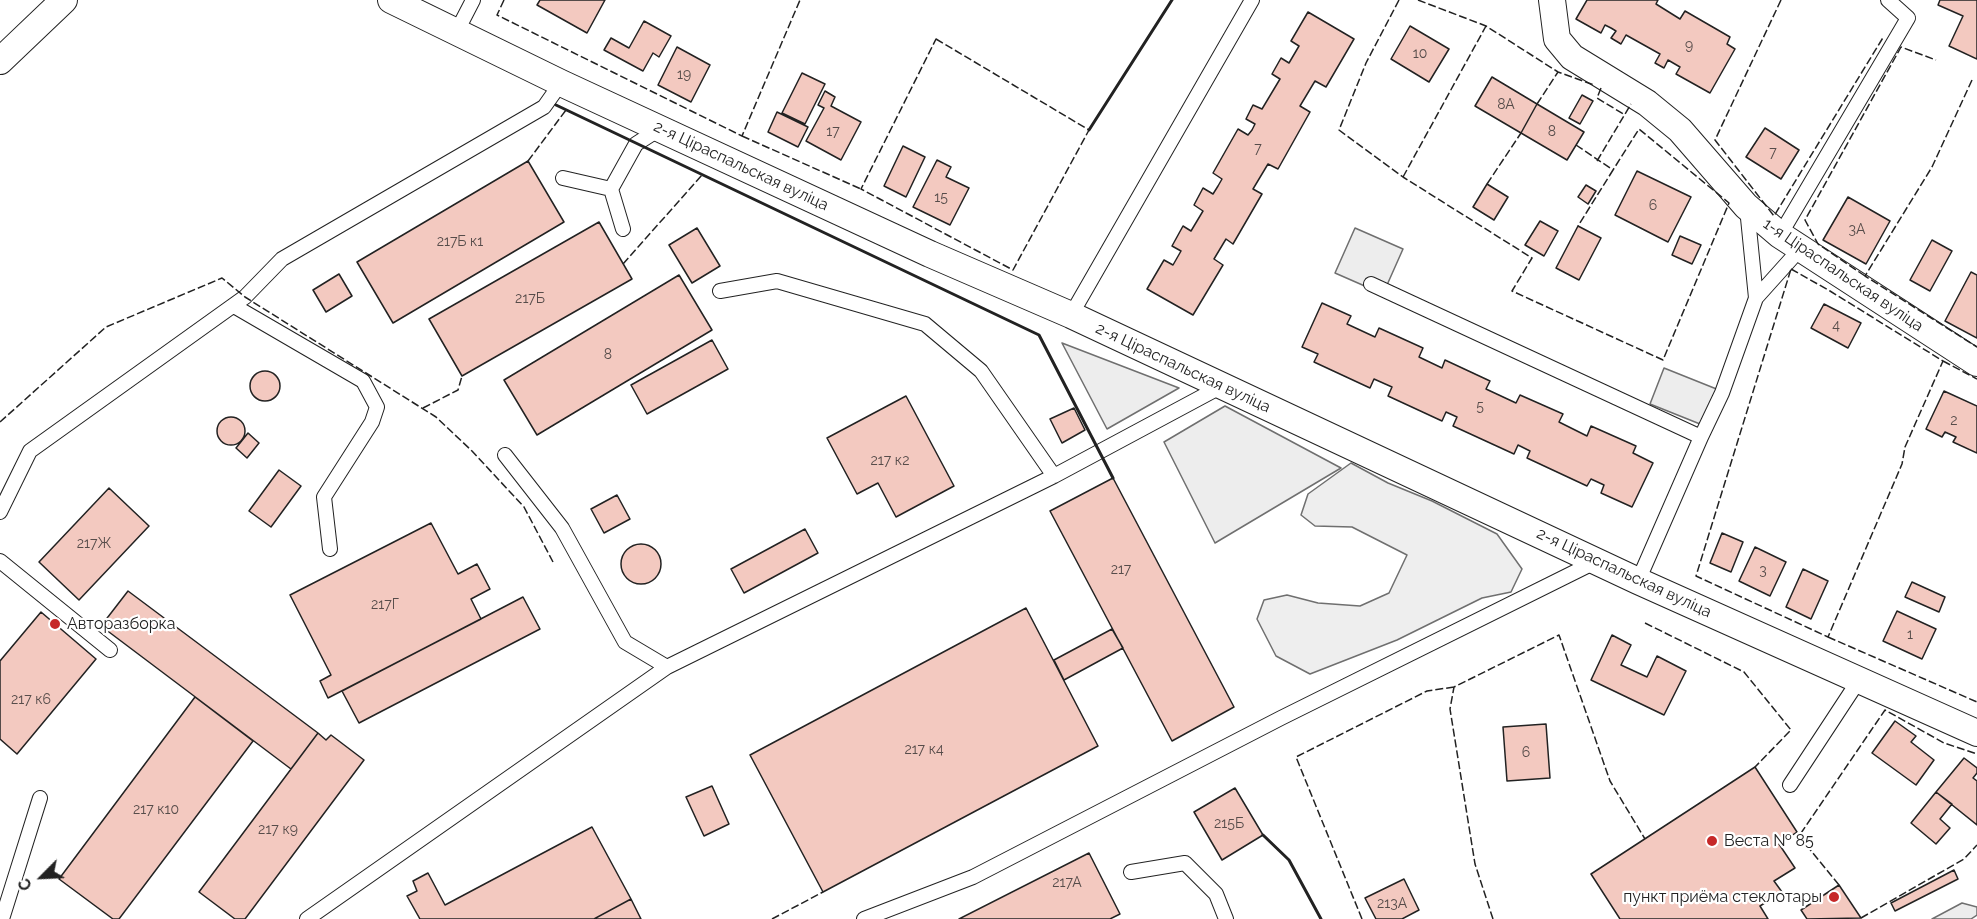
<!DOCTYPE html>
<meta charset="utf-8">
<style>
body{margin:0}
#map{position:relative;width:1977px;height:919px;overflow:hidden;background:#fff;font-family:Raleway,sans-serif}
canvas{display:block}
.north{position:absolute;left:12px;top:847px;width:60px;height:60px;-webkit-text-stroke:4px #fff;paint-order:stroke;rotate:246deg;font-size:16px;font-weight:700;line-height:24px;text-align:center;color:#222}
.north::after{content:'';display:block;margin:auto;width:21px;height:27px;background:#222;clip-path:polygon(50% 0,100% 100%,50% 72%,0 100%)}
</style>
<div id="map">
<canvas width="1977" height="919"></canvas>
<div class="north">С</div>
</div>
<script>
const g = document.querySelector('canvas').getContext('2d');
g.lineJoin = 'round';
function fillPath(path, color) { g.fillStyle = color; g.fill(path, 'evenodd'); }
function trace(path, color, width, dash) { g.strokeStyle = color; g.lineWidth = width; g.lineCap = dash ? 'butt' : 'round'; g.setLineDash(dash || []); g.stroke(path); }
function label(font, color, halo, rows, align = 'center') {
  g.font = font + ' Raleway,sans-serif'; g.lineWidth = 4.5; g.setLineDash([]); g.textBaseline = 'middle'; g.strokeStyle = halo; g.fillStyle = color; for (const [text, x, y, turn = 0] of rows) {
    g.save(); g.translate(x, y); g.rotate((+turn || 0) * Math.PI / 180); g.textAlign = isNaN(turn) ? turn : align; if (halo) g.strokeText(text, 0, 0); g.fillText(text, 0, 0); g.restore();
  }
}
const green = new Path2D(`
 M 1351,463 L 1388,483 L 1432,501 L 1497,534 L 1522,569 L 1511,592 L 1482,598 L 1397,640 L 1310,674 L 1276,656 L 1257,619 L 1264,600 L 1287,595 L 1318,603 L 1360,606 L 1389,593 L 1407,555 L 1352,527 L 1315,526 L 1301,515 L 1308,494 Z`);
fillPath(green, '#eee');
trace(green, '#6f6f6f', 1.5);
const parking = new Path2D(`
 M 1355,228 L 1403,249 L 1383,294 L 1335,273 Z
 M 1062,343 L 1179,388 L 1107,429 Z
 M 1664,368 L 1719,390 L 1705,426 L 1650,404 Z
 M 1225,406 L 1341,468 L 1215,543 L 1164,442 Z
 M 1962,903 L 1977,907 L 1977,915 L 1971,919 L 1932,919 Z`);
fillPath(parking, '#ededed');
trace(parking, '#6f6f6f', 1.5);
const building = new Path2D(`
 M 540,0 L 605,0 L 587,33 L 537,5 Z
 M 1587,0 L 1658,0 L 1656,4 L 1680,19 L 1685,11 L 1730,37 L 1727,44 L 1735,49 L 1710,93 L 1676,74 L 1680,67 L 1668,60 L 1664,68 L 1655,63 L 1660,54 L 1626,35 L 1621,44 L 1611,38 L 1616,31 L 1611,28 L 1605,25 L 1601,33 L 1576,19 Z
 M 1940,0 L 1977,0 L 1977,59 L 1949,46 L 1963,16 L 1938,5 Z
 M 1308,12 L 1354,39 L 1326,87 L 1315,81 L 1300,106 L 1310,112 L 1278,169 L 1268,164 L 1253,189 L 1262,194 L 1233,244 L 1226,239 L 1214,259 L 1223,265 L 1193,315 L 1147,289 L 1164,260 L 1173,265 L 1181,251 L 1172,246 L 1183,226 L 1191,231 L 1203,211 L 1194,205 L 1203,188 L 1213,194 L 1218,186 L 1222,179 L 1213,173 L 1238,129 L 1248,135 L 1252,130 L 1255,124 L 1246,119 L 1253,105 L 1262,109 L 1280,79 L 1272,74 L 1281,58 L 1289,63 L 1299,46 L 1291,41 Z
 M 644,21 L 671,36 L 659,57 L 653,53 L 643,71 L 604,50 L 611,38 L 629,48 Z
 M 1410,26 L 1449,49 L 1429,82 L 1391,59 Z
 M 677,47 L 710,65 L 691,102 L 658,85 Z
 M 802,73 L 825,84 L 805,124 L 782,113 Z
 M 1492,77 L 1537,104 L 1521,133 L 1475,106 Z
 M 825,91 L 835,97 L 831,106 L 861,122 L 841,160 L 806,141 L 824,108 L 818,105 Z
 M 1582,95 L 1593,101 L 1580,124 L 1569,118 Z
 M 1537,104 L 1584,132 L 1567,160 L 1521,133 Z
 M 777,112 L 808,127 L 798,147 L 768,132 Z
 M 1765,128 L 1799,150 L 1781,179 L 1746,157 Z
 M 903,146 L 925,157 L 906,197 L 884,186 Z
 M 937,160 L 951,167 L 946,177 L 969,188 L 950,225 L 913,207 Z
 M 528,161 L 564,222 L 393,323 L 357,262 Z
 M 1637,171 L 1691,197 L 1668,242 L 1615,215 Z
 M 1487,184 L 1508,197 L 1494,220 L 1473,207 Z
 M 1586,185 L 1596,191 L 1588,204 L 1578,197 Z
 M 1848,197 L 1890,221 L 1866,264 L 1823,240 Z
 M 1540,221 L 1558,231 L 1544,256 L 1525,245 Z
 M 599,222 L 632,279 L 462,376 L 429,319 Z
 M 1578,226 L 1601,238 L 1579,280 L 1556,268 Z
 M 697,228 L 720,266 L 692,283 L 669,245 Z
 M 1680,236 L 1701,245 L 1692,264 L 1672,255 Z
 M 1932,240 L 1952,251 L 1930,291 L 1910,280 Z
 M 1971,272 L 1977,275 L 1977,338 L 1945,321 Z
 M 339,274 L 352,296 L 326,312 L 313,290 Z
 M 679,275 L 712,330 L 537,435 L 504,380 Z
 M 1322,303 L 1351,316 L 1347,324 L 1375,337 L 1379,328 L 1423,348 L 1419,357 L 1442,368 L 1445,360 L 1490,381 L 1486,389 L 1516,403 L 1520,395 L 1563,414 L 1559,422 L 1587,436 L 1591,426 L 1636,446 L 1633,453 L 1653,463 L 1632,507 L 1601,493 L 1604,485 L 1591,479 L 1587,486 L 1527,458 L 1530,451 L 1518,445 L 1514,454 L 1453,426 L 1457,417 L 1446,412 L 1442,421 L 1388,396 L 1392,387 L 1374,379 L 1370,388 L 1314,362 L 1318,354 L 1302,347 Z
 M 1824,304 L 1861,323 L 1848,348 L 1811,328 Z
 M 712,340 L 728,369 L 647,414 L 631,385 Z
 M250 386a15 15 0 1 1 30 0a15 15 0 1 1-30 0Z
 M 1944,391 L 1977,406 L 1977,453 L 1953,442 L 1956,437 L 1945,432 L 1942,437 L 1926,429 Z
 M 906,396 L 954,486 L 896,517 L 878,483 L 857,494 L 827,438 Z
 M 1074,408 L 1085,430 L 1062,443 L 1050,419 Z
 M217 431a14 14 0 1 1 28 0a14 14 0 1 1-28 0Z
 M 248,433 L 259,443 L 247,458 L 236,448 Z
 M 279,470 L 301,486 L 271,527 L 249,511 Z
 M 1113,478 L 1234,707 L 1172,741 L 1050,511 Z
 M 109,488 L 149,526 L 79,600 L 39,562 Z
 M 617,495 L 630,519 L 604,533 L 591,509 Z
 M 431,523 L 458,574 L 477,564 L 490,589 L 471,599 L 481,619 L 328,698 L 320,681 L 331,675 L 290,595 Z
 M 805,529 L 818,553 L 744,593 L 731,569 Z
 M 1722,533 L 1743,542 L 1731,572 L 1710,563 Z
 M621 564a20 20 0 1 1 40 0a20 20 0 1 1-40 0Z
 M 1755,547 L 1786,562 L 1770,596 L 1739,581 Z
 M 1803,569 L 1828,581 L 1811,619 L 1786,607 Z
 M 1912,582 L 1945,597 L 1939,612 L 1905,597 Z
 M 128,591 L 318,733 L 291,769 L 101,626 Z
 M 523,597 L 540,629 L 359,723 L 342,691 Z
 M 1026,608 L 1098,746 L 823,892 L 750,755 Z
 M 1897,611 L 1936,629 L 1922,659 L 1883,641 Z
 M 41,612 L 96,659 L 17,754 L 0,739 L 0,661 Z
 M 1112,629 L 1123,648 L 1064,680 L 1054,660 Z
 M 1612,635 L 1631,645 L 1621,665 L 1647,677 L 1657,656 L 1686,671 L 1664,715 L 1591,680 Z
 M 195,697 L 253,741 L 119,919 L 113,919 L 59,879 Z
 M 1895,721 L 1916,736 L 1911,742 L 1934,760 L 1916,785 L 1872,753 Z
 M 1546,724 L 1550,778 L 1507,781 L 1503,727 Z
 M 318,733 L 326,740 L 331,735 L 364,760 L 245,919 L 235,919 L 199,892 Z
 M 1964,758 L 1977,768 L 1977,773 L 1973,778 L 1977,781 L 1977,825 L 1936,792 Z
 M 1755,767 L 1797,832 L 1779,844 L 1795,868 L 1774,881 L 1782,892 L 1760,906 L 1768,919 L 1620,919 L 1591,874 Z
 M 712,786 L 729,824 L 704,836 L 686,797 Z
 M 1235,788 L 1263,835 L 1222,860 L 1194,812 Z
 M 1936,792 L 1952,804 L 1940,819 L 1950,828 L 1936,844 L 1911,823 Z
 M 592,827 L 631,899 L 594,919 L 420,919 L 407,896 L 417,891 L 413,881 L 428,873 L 445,905 Z
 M 1089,853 L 1120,914 L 1110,919 L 959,919 Z
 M 1954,870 L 1958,879 L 1895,911 L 1891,903 Z
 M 1404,879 L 1419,910 L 1402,919 L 1376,919 L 1365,898 Z
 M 1839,885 L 1861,918 L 1807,919 L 1801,910 Z
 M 631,899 L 641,919 L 594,919 Z`);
fillPath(building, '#f3c9c0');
trace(building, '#222', 1.5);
const service = new Path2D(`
 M 457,31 L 473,0
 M 563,178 L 611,189 L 636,144 L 661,128
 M 611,189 L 623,229
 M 1780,235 L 1908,18 L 1888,0
 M 1371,284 L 1701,437 L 1638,581
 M 720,291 L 777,281 L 925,324 L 981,371 L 1054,476
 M 1756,298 L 1800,249
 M 234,306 L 363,381 L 377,407 L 372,422 L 324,497 L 330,549
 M 1071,315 L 1252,0
 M 1701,437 L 1722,393 L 1756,298 L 1747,208
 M 505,455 L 562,528 L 625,642 L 667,667
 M 0,512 L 30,451 L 245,297 L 282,259 L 544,107 L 561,83
 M 0,561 L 110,650
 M 1790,785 L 1859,680
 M 1131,872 L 1185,863 L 1216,894 L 1226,919
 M 2,919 L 40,798
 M 307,919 L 667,667 L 1054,476 L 1222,386
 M 864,919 L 973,877 L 1281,718 L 1597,561`);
const minor = new Path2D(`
 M 391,0 L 561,83 L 930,254 L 1071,315 L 1638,581 L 1977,733
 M 1552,0 L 1557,39 L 1572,57 L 1647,103 L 1680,130 L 1746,206 L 1780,235 L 1977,363
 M 0,61 L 64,0`);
trace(service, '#222', 16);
trace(minor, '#222', 28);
trace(service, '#fff', 14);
trace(minor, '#fff', 26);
trace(new Path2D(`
 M 504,0 L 497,15 L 742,136 L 800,0
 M 1399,0 L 1366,63 L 1339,130 L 1403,177 L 1532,258 L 1512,291 L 1663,360 L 1729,203 L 1639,129 L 1613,170
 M 1418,0 L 1486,26 L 1558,72 L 1594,85
 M 1781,0 L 1715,140 L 1774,216 L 1884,36
 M 936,39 L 1089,130 L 1013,270 L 861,189 Z
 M 1972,80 L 1932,167 L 1865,276 L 1977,347
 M 1601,88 L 1597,98 L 1625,115
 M 1537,104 L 1558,72
 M 742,136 L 861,189
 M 1576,145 L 1613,170 L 1578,226
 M 528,161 L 566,110
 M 1597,161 L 1631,104
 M 1403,177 L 1486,26
 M 1487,184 L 1521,133
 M 623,264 L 702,175
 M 1791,269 L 1830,291 L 1943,361 L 1905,447 L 1902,464 L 1828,637 L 1696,576 Z
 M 1865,276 L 1818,244 L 1805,220 L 1901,47 L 1936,60
 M 1943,361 L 1977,379
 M 423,408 L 458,390 L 462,376
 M 0,422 L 106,327 L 222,278 L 245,297 L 436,417 L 472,451 L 524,507 L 553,562
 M 1645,623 L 1744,672 L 1791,730 L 1755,767
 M 1828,637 L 1977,702
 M 1839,885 L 1799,836 L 1885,710 L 1944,743 L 1977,754
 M 1861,918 L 1964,859 L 1977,845
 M 772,919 L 823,892
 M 1362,919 L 1296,757 L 1427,691 L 1454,687
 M 1493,919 L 1475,864 L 1450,709 L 1454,687 L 1559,635 L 1610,781 L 1645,839`), '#222', 1.5, [8, 3]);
trace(new Path2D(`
 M 556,105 L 1039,335 L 1113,478
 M 1089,130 L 1172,0
 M 1263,835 L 1289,860 L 1321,919`), '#222', 3);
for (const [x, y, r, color] of [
 [55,624,6,"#c62828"],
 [1712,841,6,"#c62828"],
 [1834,897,6,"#c62828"]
]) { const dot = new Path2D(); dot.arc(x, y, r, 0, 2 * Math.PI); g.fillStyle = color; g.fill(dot); trace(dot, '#fff', 2); }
label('14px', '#564c4a', null, [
 ["9",1689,46],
 ["10",1420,54],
 ["19",684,75],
 ["8А",1506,105],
 ["17",833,132],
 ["8",1552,132],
 ["7",1258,149],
 ["7",1773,153],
 ["15",941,198],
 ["6",1653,206],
 ["3А",1857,230],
 ["217Б к1",460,242],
 ["217Б",530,299],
 ["4",1836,326],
 ["8",608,355],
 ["5",1480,407],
 ["2",1954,421],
 ["217 к2",890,461],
 ["217Ж",94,544],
 ["217",1121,570],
 ["3",1763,571],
 ["217Г",385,605],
 ["1",1910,635],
 ["217 к6",31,700],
 ["217 к4",924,750],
 ["6",1526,753],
 ["217 к10",156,810],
 ["215Б",1229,824],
 ["217 к9",278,830],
 ["217А",1067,883],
 ["213А",1392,904]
]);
label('16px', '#222', '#fff', [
 ["2-я Ціраспальская вуліца",741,166,25],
 ["1-я Ціраспальская вуліца",1843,275,34],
 ["2-я Ціраспальская вуліца",1183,368,25],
 ["2-я Ціраспальская вуліца",1624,573,25]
]);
label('16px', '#222', '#fff', [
 ["Авторазборка",67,624],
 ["Веста № 85",1724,841],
 ["пункт приёма стеклотары",1822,897,"right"]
], 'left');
</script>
